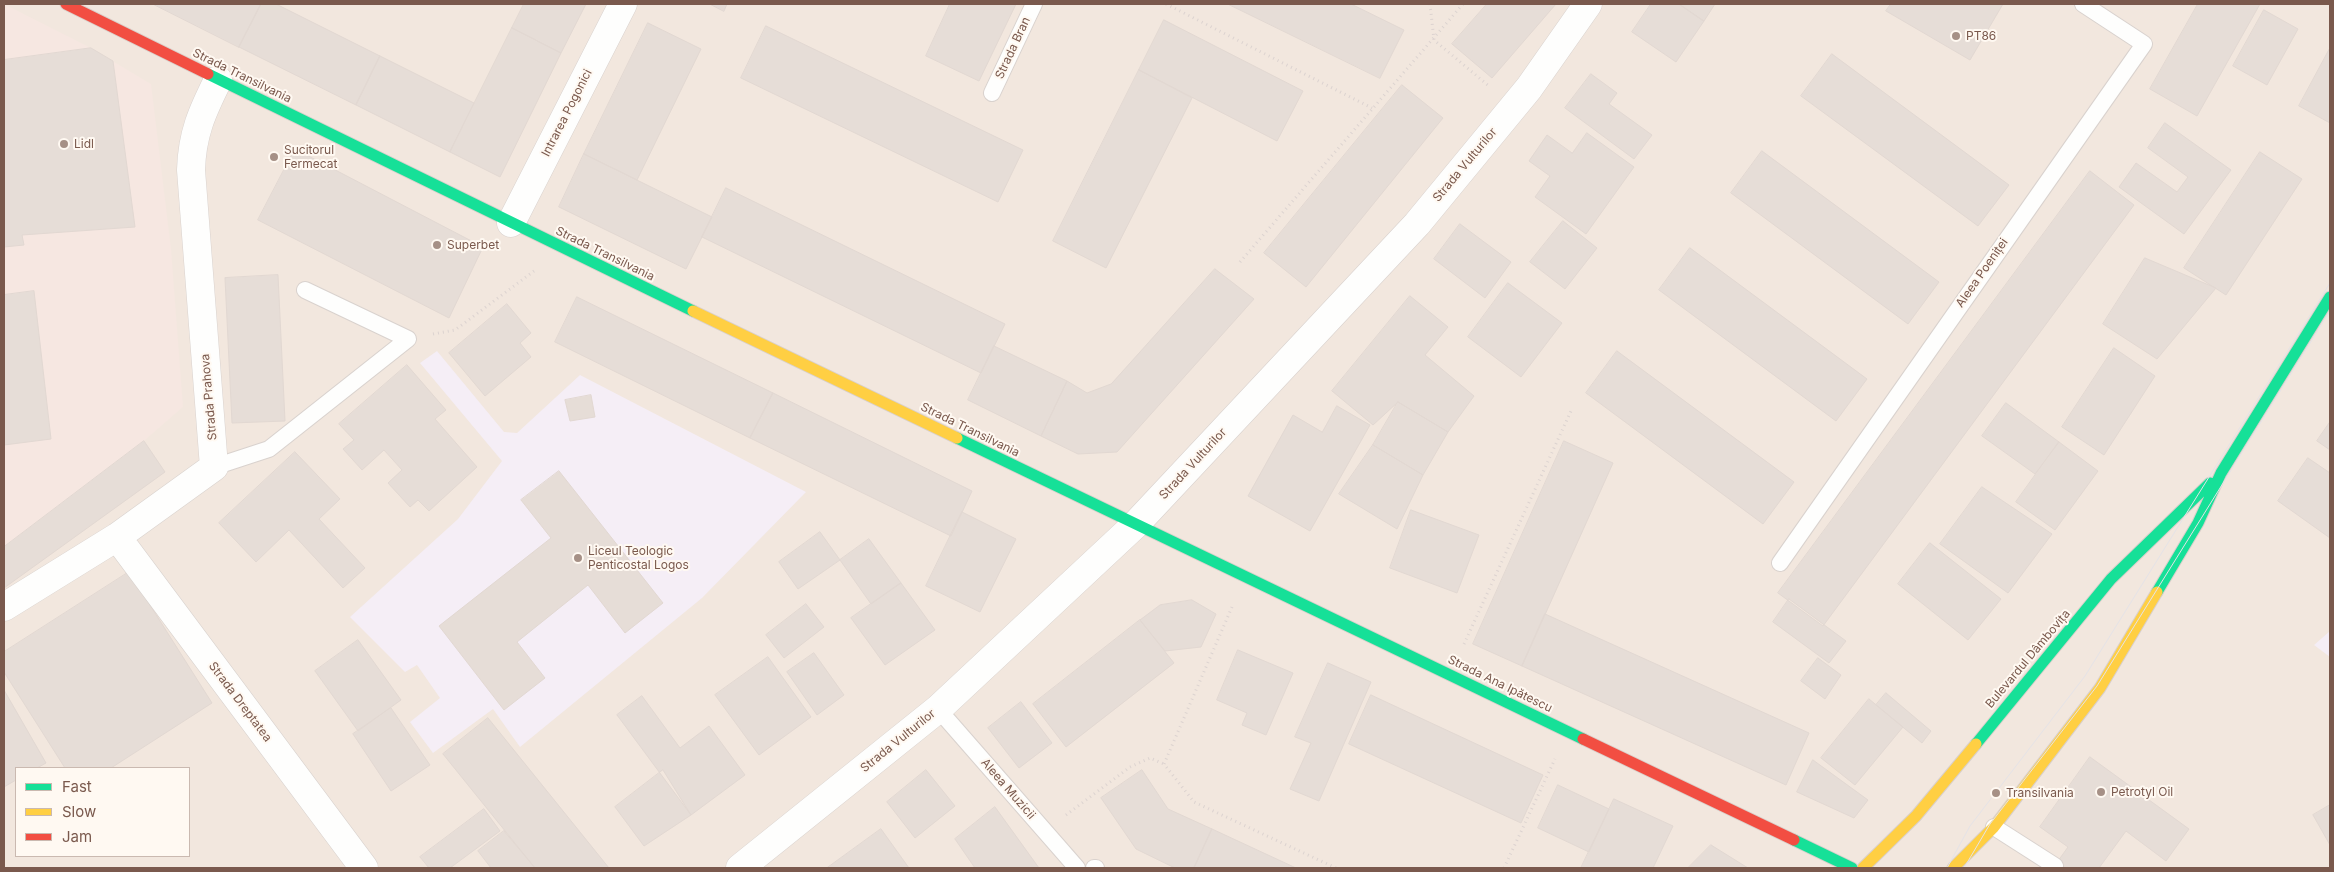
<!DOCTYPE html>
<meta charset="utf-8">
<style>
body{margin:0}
#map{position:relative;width:2334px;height:872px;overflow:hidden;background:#f9f5f0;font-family:Inter,sans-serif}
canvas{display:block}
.frame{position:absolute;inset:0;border:5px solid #7a594d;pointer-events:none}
.legend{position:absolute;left:15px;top:767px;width:175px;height:90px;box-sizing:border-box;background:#fff9f2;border:1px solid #cab9b0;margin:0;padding:6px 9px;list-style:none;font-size:15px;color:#7a594d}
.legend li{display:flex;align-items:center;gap:10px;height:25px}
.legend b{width:25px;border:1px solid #cab9b0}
</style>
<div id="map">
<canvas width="2334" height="872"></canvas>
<div class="frame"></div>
<ul class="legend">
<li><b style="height:6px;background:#16e098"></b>Fast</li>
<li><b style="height:6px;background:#ffcf43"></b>Slow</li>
<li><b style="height:6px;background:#f24e42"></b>Jam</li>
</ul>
</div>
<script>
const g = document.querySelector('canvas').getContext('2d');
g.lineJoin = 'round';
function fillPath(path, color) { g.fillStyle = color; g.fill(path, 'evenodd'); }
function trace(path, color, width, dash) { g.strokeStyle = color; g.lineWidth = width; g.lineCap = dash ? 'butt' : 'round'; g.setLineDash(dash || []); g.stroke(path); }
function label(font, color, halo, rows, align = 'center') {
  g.font = font + ' Inter,sans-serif'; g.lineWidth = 4; g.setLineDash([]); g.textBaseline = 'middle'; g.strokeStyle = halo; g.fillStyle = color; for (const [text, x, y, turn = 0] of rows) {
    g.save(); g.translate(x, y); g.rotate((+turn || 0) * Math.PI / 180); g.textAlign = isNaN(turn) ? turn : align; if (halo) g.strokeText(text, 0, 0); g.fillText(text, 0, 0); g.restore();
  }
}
fillPath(new Path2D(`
 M 4,4 L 2330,4 L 2330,868 L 4,868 ZM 16,768 L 189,768 L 189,856 L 16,856 Z`), '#f2e7de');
fillPath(new Path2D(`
 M 4,4 L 91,48 L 151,84 L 171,249 L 183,407 L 144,441 L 4,547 Z`), '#f6e7e1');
fillPath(new Path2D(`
 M 437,351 L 504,432 L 517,433 L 580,375 L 806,492 L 702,598 L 520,747 L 493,709 L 433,753 L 410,722 L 440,698 L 417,665 L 405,672 L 350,617 L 458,519 L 502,461 L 420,363 Z
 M 2330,631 L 2330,657 L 2314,645 Z`), '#f5eef6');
const building = new Path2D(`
 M 153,4 L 261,4 L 239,47 Z
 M 261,4 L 276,4 L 380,56 L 356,105 L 239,47 Z
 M 524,4 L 586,4 L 561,53 L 512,28 Z
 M 710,4 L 727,4 L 724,11 Z
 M 950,4 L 1016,4 L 979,81 L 926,56 Z
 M 1228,4 L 1351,4 L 1404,30 L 1380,78 Z
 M 1487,4 L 1556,4 L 1492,78 L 1452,44 Z
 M 1651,4 L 1679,4 L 1704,21 L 1676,62 L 1632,32 Z
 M 1679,4 L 1715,4 L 1704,21 Z
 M 1891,4 L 2003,4 L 1970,60 L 1886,11 Z
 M 2198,4 L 2260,4 L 2197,116 L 2150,89 Z
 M 2264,10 L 2298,29 L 2267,85 L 2233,66 Z
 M 1164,20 L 1303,91 L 1277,141 L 1139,70 Z
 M 648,23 L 701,49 L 637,180 L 584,154 Z
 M 766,26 L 1023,150 L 998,202 L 741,78 Z
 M 512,28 L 561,53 L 500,177 L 450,152 Z
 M 91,48 L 113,61 L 135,227 L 22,235 L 24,245 L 4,247 L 4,60 Z
 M 2330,48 L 2330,123 L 2299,106 Z
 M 1832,54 L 2009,185 L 1978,226 L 1801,96 Z
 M 380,56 L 474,103 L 450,152 L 356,105 Z
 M 1139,70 L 1192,98 L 1106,268 L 1053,241 Z
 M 1591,74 L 1617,93 L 1609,104 L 1652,135 L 1634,159 L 1565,108 Z
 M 1402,85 L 1443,118 L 1306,287 L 1264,253 Z
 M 2165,123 L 2231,170 L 2184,234 L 2119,187 L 2136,163 L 2177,192 L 2188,177 L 2148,148 Z
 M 1587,133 L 1634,167 L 1586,234 L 1535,197 L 1550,176 L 1529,161 L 1547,135 L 1572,153 Z
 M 295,149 L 483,247 L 449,318 L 258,220 Z
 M 1762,151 L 1939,282 L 1908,324 L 1731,193 Z
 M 2260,152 L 2302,179 L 2226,295 L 2184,268 Z
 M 584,154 L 712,217 L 686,269 L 559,207 Z
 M 2090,171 L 2134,205 L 1823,626 L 1778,593 Z
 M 726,188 L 1005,324 L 981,373 L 702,237 Z
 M 1563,221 L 1597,248 L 1565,289 L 1530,262 Z
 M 1460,224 L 1511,262 L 1485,298 L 1434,259 Z
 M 1690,248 L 1867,379 L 1836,421 L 1659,290 Z
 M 2145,258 L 2216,288 L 2157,359 L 2103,324 Z
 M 1215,269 L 1254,299 L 1117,452 L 1078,454 L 1041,436 L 1067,381 L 1087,393 L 1111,384 Z
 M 278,275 L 285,421 L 232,423 L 225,278 Z
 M 1508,283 L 1562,323 L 1521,377 L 1468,337 Z
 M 34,291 L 51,439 L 4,445 L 4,295 Z
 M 1410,296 L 1448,327 L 1425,355 L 1474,396 L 1448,432 L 1398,402 L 1373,425 L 1332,391 Z
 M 577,297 L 773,393 L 750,438 L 555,342 Z
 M 507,304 L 531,333 L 520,343 L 531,357 L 485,396 L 449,353 Z
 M 994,346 L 1067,381 L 1041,436 L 968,400 Z
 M 2114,348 L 2155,376 L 2104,455 L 2062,427 Z
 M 1617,351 L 1794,482 L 1763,524 L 1586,393 Z
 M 407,365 L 446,410 L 435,419 L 477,467 L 429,511 L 418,500 L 410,507 L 388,483 L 402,470 L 384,450 L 362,470 L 343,449 L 354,440 L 339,424 Z
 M 773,393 L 972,491 L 951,536 L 750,438 Z
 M 591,395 L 595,417 L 570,421 L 565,400 Z
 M 1398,402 L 1448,432 L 1423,475 L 1373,445 Z
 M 2006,403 L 2059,442 L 2035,474 L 1982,436 Z
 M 1337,406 L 1370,425 L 1310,531 L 1248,496 L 1293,415 L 1322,432 Z
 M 2330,422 L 2330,450 L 2317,441 Z
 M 144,441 L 165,472 L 4,588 L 4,547 Z
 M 1564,441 L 1613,463 L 1522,666 L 1473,644 Z
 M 2059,442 L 2098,471 L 2055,530 L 2016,502 Z
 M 1373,445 L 1423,475 L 1397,529 L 1339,494 Z
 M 295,452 L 340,499 L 319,519 L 365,568 L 343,588 L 289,530 L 256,562 L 219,523 Z
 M 2308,458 L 2330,473 L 2330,538 L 2278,501 Z
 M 559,471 L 663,603 L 625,633 L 588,585 L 517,642 L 545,678 L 504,710 L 439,626 L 551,538 L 521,500 Z
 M 1982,487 L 2052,534 L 2008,593 L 1940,544 Z
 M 1411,510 L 1479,535 L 1457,593 L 1390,568 Z
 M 962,512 L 1016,539 L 980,612 L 926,586 Z
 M 820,532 L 840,560 L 798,589 L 779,562 Z
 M 869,539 L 901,583 L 871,604 L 840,560 Z
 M 1930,543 L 2001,599 L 1968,640 L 1898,584 Z
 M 129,572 L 212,703 L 111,768 L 65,768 L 4,672 L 4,652 Z
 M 901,583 L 935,630 L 885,665 L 851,618 Z
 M 1789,599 L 1846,641 L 1829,663 L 1773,622 Z
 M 1192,600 L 1216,614 L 1201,647 L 1165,651 L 1140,620 L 1160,605 Z
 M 806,604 L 824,627 L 784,658 L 766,635 Z
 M 1545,614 L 1809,733 L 1786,785 L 1522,666 Z
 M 1140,620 L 1174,663 L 1066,747 L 1033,704 Z
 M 358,640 L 401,700 L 358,731 L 315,671 Z
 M 1238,650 L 1293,673 L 1266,735 L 1242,725 L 1247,713 L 1217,700 Z
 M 814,653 L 844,695 L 817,715 L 787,672 Z
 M 768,657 L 811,717 L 759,755 L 715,695 Z
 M 1818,658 L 1841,675 L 1825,699 L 1801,681 Z
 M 1328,663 L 1371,682 L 1319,801 L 1290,789 L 1311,743 L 1295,737 Z
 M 4,690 L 46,763 L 37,768 L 16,768 L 16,780 L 4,787 Z
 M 1886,693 L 1931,731 L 1922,743 L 1876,705 Z
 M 1371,695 L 1543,775 L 1521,823 L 1349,744 Z
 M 642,696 L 680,748 L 709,726 L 745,775 L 691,815 L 617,715 Z
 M 1869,699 L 1903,727 L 1855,785 L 1821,758 Z
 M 1021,702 L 1052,743 L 1019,768 L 988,728 Z
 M 391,708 L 430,765 L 391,791 L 353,734 Z
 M 488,718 L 609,868 L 535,868 L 443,754 Z
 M 2090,757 L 2189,829 L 2166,861 L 2126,831 L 2099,868 L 2053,868 L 2068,847 L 2040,827 Z
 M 1813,760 L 1868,800 L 1854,818 L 1797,792 Z
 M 663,770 L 691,815 L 644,846 L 615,807 Z
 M 926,770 L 955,806 L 915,838 L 887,802 Z
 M 1142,770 L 1168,809 L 1212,829 L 1194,868 L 1175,868 L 1136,849 L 1101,798 Z
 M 1558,785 L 1609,809 L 1589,852 L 1538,828 Z
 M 1614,799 L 1673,826 L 1653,868 L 1581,868 Z
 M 2330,805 L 2330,845 L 2313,815 Z
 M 995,807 L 1039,868 L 975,868 L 955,839 Z
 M 484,809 L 500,831 L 450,868 L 429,868 L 420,857 Z
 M 881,829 L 909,868 L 827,868 Z
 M 1212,829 L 1296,868 L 1194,868 Z
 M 504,831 L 535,868 L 491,868 L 478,851 Z
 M 1711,845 L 1748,868 L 1688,868 Z`);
fillPath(building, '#e6ddd7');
trace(building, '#e2d8d2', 1);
const lane = new Path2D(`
 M 992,93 L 1034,4
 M 214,467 L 269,449 L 408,339 L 305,290
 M 1780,563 L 2144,44 L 2083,4
 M 938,709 L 1077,868
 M 1994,827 L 2055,866
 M 1094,868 L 1096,868`);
const street = new Path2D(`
 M 511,223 L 623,4
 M 117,537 L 364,868
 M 4,607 L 117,537 L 214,467 L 191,170 C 192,134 202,112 218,80
 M 740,868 L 938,709 L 1135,525 L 1417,224 L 1529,88 L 1588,4`);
const fast = new Path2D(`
 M 208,74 L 693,311
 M 957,438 L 1583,739
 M 2157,592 L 2198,523 L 2221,473 L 2330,297
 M 1976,744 L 2111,579 L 2210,483
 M 1794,840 L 1852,868`);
const slow = new Path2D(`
 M 693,311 L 957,438
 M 1863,868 L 1916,816 L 1976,744
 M 1953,868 L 1994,827 L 2100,688 L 2157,592`);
const jam = new Path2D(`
 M 66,4 L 208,74
 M 1583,739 L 1794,840`);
trace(lane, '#d9d2ce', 18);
trace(street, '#d9d2ce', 29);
trace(fast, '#d9d0cb', 13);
trace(slow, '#d9d0cb', 13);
trace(jam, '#d9d0cb', 13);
trace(new Path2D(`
 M 1166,4 L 1372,108
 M 1430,4 L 1434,40 L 1490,87
 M 1240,262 L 1463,4
 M 433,334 L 455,330 L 534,271
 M 1232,607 L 1164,764 L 1194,802 L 1336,868
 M 1464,644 L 1571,411
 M 1066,815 L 1130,767 L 1150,758 L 1164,764
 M 1504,868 L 1555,759`), '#dcd3d0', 3, [1, 4]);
trace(lane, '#fefefd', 16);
trace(street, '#fefefd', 28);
trace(fast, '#16e098', 11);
trace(slow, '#ffcf43', 11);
trace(jam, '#f24e42', 11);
trace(new Path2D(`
 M 1947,868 L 1970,826 L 2085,676 L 2330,283
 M 1964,868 L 1990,824 L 2097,686 L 2330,311`), '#e5e3e7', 1);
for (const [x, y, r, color] of [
 [1956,36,5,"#a69086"],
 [64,144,5,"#a69086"],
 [274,157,5,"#a69086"],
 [437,245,5,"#a69086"],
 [578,558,5,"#a69086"],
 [2101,792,5,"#a69086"],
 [1996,793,5,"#a69086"]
]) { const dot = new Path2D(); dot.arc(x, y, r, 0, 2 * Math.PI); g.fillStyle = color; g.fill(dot); trace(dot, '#fff9f2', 2); }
label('12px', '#7a594d', '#fff9f2', [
 ["PT86",1966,36],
 ["Lidl",74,144],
 ["Sucitorul",284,150],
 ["Fermecat",284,164],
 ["Superbet",447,245],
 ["Liceul Teologic",588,551],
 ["Penticostal Logos",588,565],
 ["Petrotyl Oil",2111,792],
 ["Transilvania",2006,793]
], 'left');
label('12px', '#7a594d', '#fff9f2', [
 ["Strada Bran",1013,48,-65],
 ["Strada Transilvania",242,76,26],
 ["Intrarea Pogonici",567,113,-63],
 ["Strada Vulturilor",1465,165,-50],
 ["Strada Transilvania",605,254,26],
 ["Aleea Poeniței",1982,273,-55],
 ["Strada Prahova",209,397,-95],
 ["Strada Transilvania",970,430,26],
 ["Strada Vulturilor",1193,464,-47],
 ["Bulevardul Dâmbovița",2028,659,-50],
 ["Strada Ana Ipătescu",1500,684,26],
 ["Strada Dreptatea",240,702,53],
 ["Strada Vulturilor",898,741,-39],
 ["Aleea Muzicii",1008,789,49]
]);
</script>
